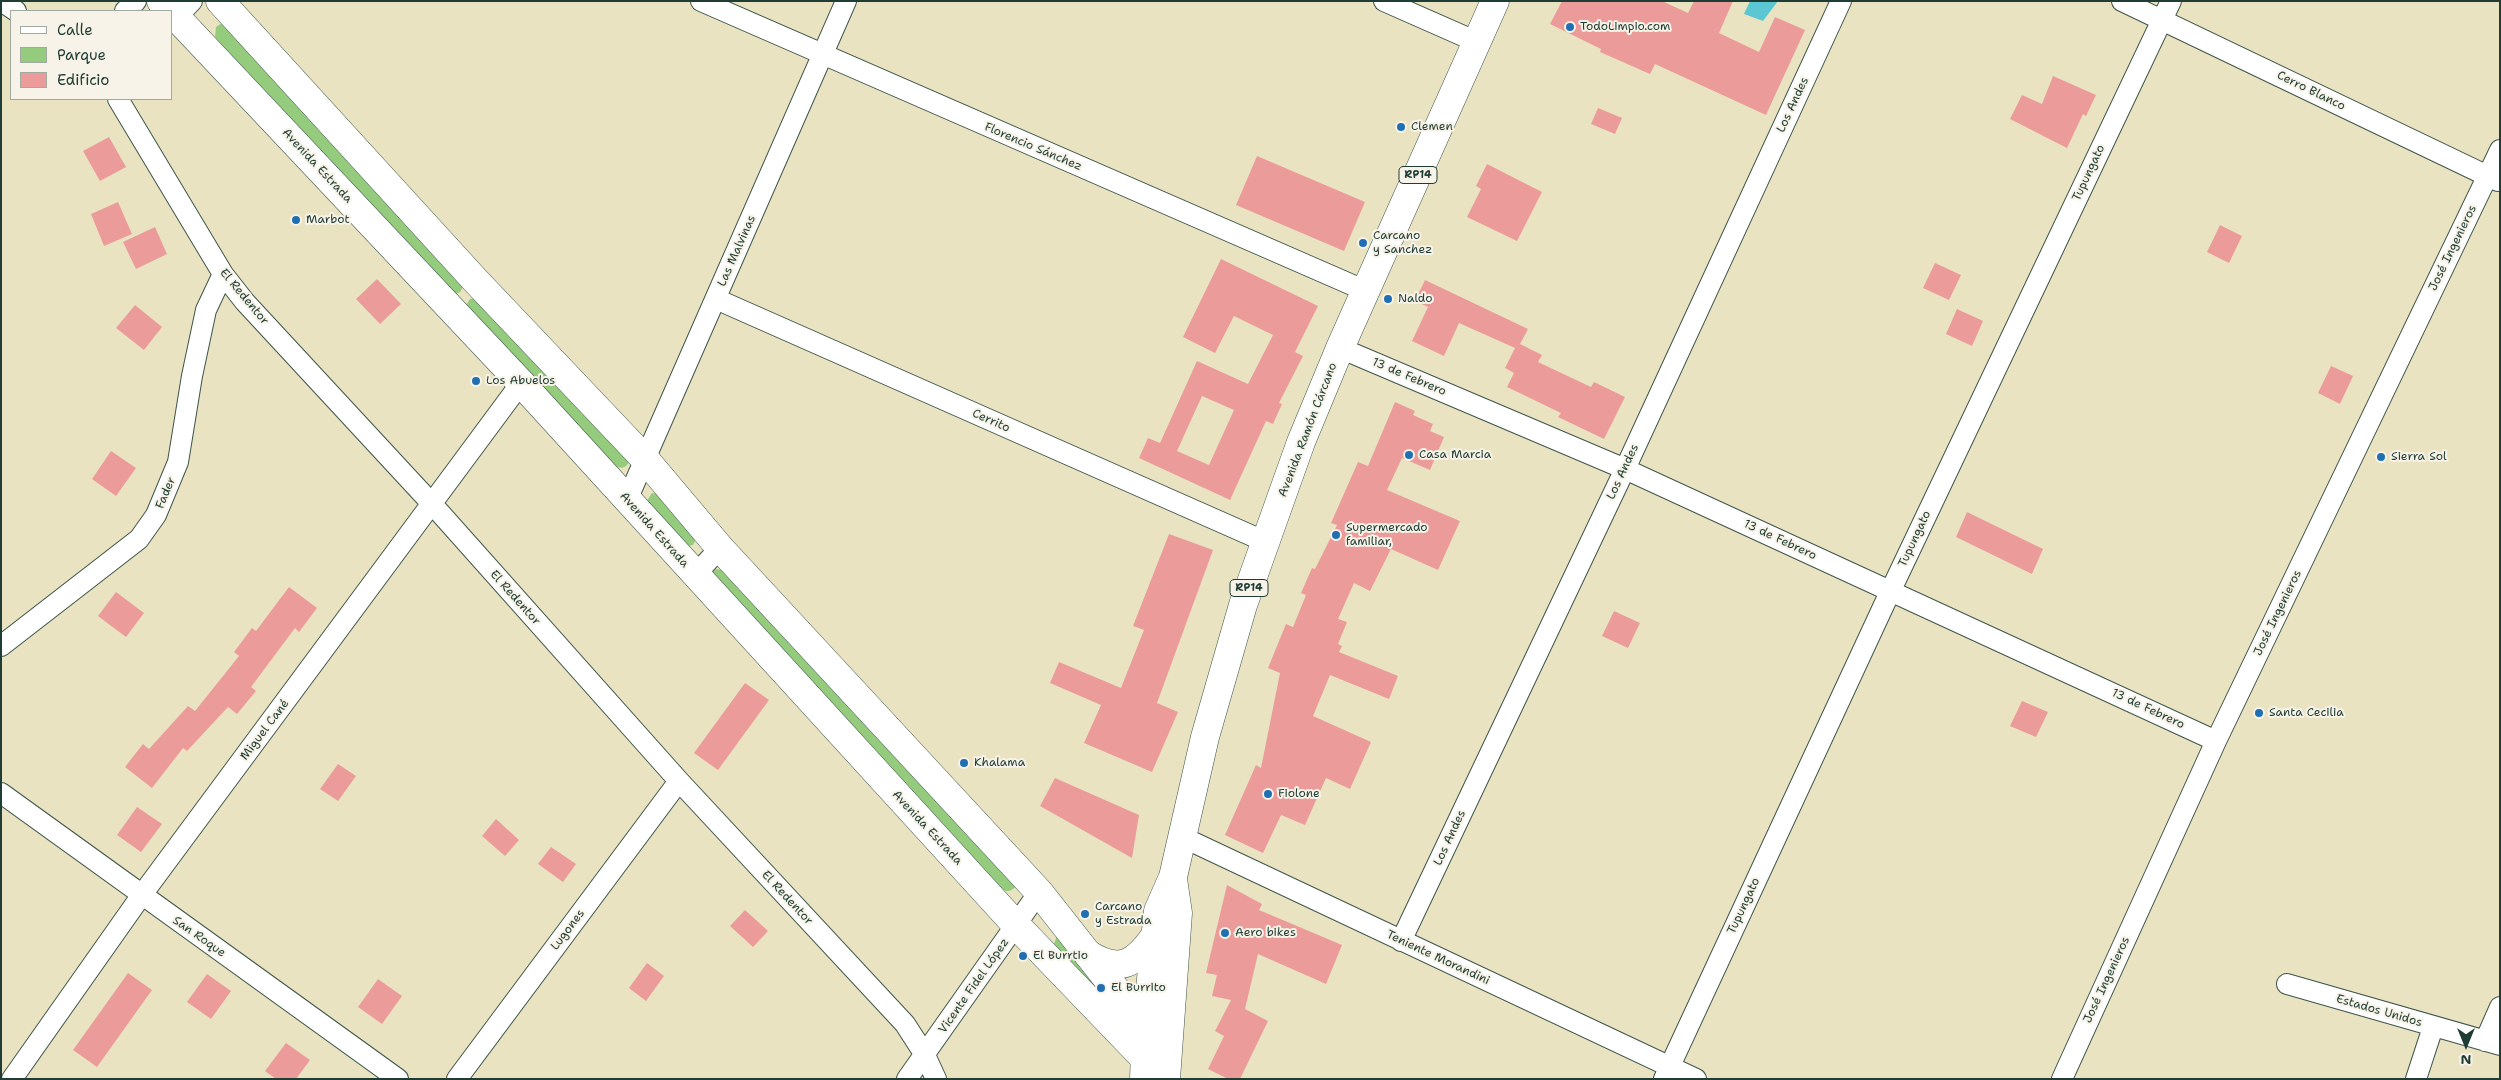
<!DOCTYPE html>
<meta charset="utf-8">
<style>
body{margin:0}
#map{position:relative;width:2501px;height:1080px;overflow:hidden;background:#eae3c2;font-family:"Shantell Sans",sans-serif}
canvas{display:block}
.frame{position:absolute;inset:0;border:2px solid #1f3d34;pointer-events:none}
.legend{position:absolute;left:10px;top:10px;width:162px;height:90px;box-sizing:border-box;background:#f7f3e8;border:1px solid #a1aaa0;margin:0;padding:6px 9px;list-style:none;font-size:15px;color:#1f3d34}
.legend li{display:flex;align-items:center;gap:10px;height:25px}
.legend b{width:25px;border:1px solid #a1aaa0}
.north{position:absolute;left:2441px;top:1020px;width:50px;height:50px;-webkit-text-stroke:4px #f7f3e8;paint-order:stroke;rotate:180deg;font-size:14px;font-weight:700;line-height:20px;text-align:center;color:#1f3d34}
.north::after{content:'';display:block;margin:auto;width:18px;height:22px;background:#1f3d34;clip-path:polygon(50% 0,100% 100%,50% 72%,0 100%)}
</style>
<div id="map">
<canvas width="2501" height="1080"></canvas>
<div class="frame"></div>
<ul class="legend">
<li><b style="height:6px;background:#fff"></b>Calle</li>
<li><b style="height:14px;background:#95cb7d"></b>Parque</li>
<li><b style="height:14px;background:#eb9c9a"></b>Edificio</li>
</ul>
<div class="north">N</div>
</div>
<script>
const g = document.querySelector('canvas').getContext('2d');
g.lineJoin = 'round';
function fillPath(path, color) { g.fillStyle = color; g.fill(path, 'evenodd'); }
function trace(path, color, width, dash) { g.strokeStyle = color; g.lineWidth = width; g.lineCap = dash ? 'butt' : 'round'; g.setLineDash(dash || []); g.stroke(path); }
function label(font, color, halo, rows, align = 'center') {
  g.font = font + ' "Shantell Sans",sans-serif'; g.lineWidth = 4; g.setLineDash([]); g.textBaseline = 'middle'; g.strokeStyle = halo; g.fillStyle = color; for (const [text, x, y, turn = 0] of rows) {
    g.save(); g.translate(x, y); g.rotate((+turn || 0) * Math.PI / 180); g.textAlign = isNaN(turn) ? turn : align; if (halo) g.strokeText(text, 0, 0); g.fillText(text, 0, 0); g.restore();
  }
}
fillPath(new Path2D(`
 M 222,23 L 463,287 L 460,292 L 454,295 L 445,291 L 215,37 L 216,27 Z
 M 476,298 L 629,462 C 626,468 622,469 615,466 L 465,307 L 470,299 Z
 M 652,493 L 659,494 L 696,539 L 693,545 L 688,546 L 648,503 L 648,499 Z
 M 716,569 L 723,570 L 1016,886 C 1012,891 1008,892 1003,890 L 711,573 Z
 M 1063,934 L 1123,1025 L 1053,946 L 1057,936 Z`), '#95cb7d');
fillPath(new Path2D(`
 M 1750,1 L 1778,1 L 1763,21 L 1744,14 Z`), '#5bc7d2');
fillPath(new Path2D(`
 M 1562,1 L 1662,1 L 1688,13 L 1694,1 L 1733,1 L 1719,33 L 1759,52 L 1775,17 L 1805,30 L 1766,115 L 1655,64 L 1650,74 L 1600,52 L 1601,49 L 1550,24 Z
 M 2053,76 L 2096,95 L 2086,116 L 2083,114 L 2067,148 L 2010,119 L 2022,95 L 2042,104 Z
 M 1598,108 L 1622,118 L 1615,134 L 1591,124 Z
 M 109,137 L 126,167 L 100,181 L 83,151 Z
 M 1257,156 L 1365,202 L 1344,251 L 1236,205 Z
 M 1487,164 L 1542,192 L 1517,241 L 1467,217 L 1481,189 L 1476,186 Z
 M 118,202 L 132,234 L 104,246 L 91,214 Z
 M 2220,225 L 2242,236 L 2229,263 L 2207,252 Z
 M 155,227 L 167,254 L 136,269 L 123,242 Z
 M 1221,259 L 1318,306 L 1295,352 L 1303,356 L 1279,403 L 1282,404 L 1273,424 L 1266,421 L 1230,500 L 1139,458 L 1148,438 L 1160,443 L 1197,361 L 1248,384 L 1273,335 L 1234,316 L 1215,353 L 1183,337 ZM 1202,396 L 1234,410 L 1209,465 L 1177,451 Z
 M 1935,263 L 1961,275 L 1949,300 L 1923,288 Z
 M 377,279 L 401,304 L 380,324 L 356,299 Z
 M 1425,280 L 1528,329 L 1520,344 L 1542,355 L 1538,362 L 1591,387 L 1594,382 L 1625,397 L 1604,439 L 1558,417 L 1561,413 L 1507,387 L 1514,373 L 1505,368 L 1515,348 L 1459,323 L 1444,356 L 1412,341 L 1428,307 L 1415,301 Z
 M 135,305 L 162,327 L 144,350 L 116,328 Z
 M 1957,309 L 1983,321 L 1972,346 L 1946,334 Z
 M 2331,366 L 2353,376 L 2340,404 L 2318,393 Z
 M 1395,402 L 1415,411 L 1413,415 L 1433,424 L 1430,431 L 1444,437 L 1430,470 L 1402,458 L 1387,490 L 1460,521 L 1438,570 L 1391,549 L 1370,591 L 1354,583 L 1338,619 L 1347,622 L 1338,644 L 1342,646 L 1339,652 L 1398,676 L 1389,699 L 1330,675 L 1313,716 L 1371,742 L 1350,789 L 1326,778 L 1305,825 L 1281,815 L 1263,853 L 1225,835 L 1256,765 L 1261,768 L 1280,673 L 1268,668 L 1286,624 L 1293,627 L 1306,595 L 1301,593 L 1312,568 L 1315,569 L 1337,525 L 1331,523 L 1358,462 L 1368,466 Z
 M 111,451 L 136,468 L 116,496 L 92,479 Z
 M 1967,512 L 2043,549 L 2032,574 L 1956,537 Z
 M 1169,534 L 1213,550 L 1157,703 L 1178,712 L 1152,772 L 1084,743 L 1101,705 L 1050,683 L 1059,662 L 1121,688 L 1144,630 L 1133,626 Z
 M 289,587 L 317,608 L 299,632 L 295,628 L 251,687 L 256,691 L 237,714 L 228,707 L 187,751 L 183,748 L 152,788 L 125,767 L 143,744 L 149,749 L 188,706 L 195,711 L 239,656 L 234,652 L 252,628 L 256,631 Z
 M 116,592 L 144,613 L 126,637 L 98,616 Z
 M 1614,611 L 1640,623 L 1628,648 L 1602,636 Z
 M 745,683 L 769,700 L 718,770 L 694,753 Z
 M 2022,701 L 2048,712 L 2036,737 L 2010,726 Z
 M 338,764 L 356,776 L 338,801 L 320,789 Z
 M 1055,778 L 1139,815 L 1132,858 L 1040,806 Z
 M 137,807 L 162,824 L 141,852 L 117,835 Z
 M 496,819 L 519,840 L 505,856 L 482,836 Z
 M 551,847 L 576,864 L 563,882 L 538,864 Z
 M 1227,885 L 1262,904 L 1259,910 L 1342,945 L 1326,984 L 1258,954 L 1245,1009 L 1268,1021 L 1240,1079 L 1228,1079 L 1208,1069 L 1224,1036 L 1215,1031 L 1231,1000 L 1212,996 L 1217,975 L 1206,973 Z
 M 745,910 L 768,931 L 753,947 L 730,926 Z
 M 647,963 L 664,976 L 646,1001 L 629,988 Z
 M 128,973 L 152,990 L 97,1067 L 73,1050 Z
 M 207,974 L 231,991 L 211,1019 L 187,1002 Z
 M 378,979 L 402,996 L 382,1024 L 358,1007 Z
 M 286,1043 L 310,1060 L 296,1079 L 276,1079 L 265,1071 Z`), '#eb9c9a');
const minor = new Path2D(`
 M 1,1 L 16,11
 M 701,1 L 1366,291
 M 1384,1 L 1477,42
 M 2122,1 L 2498,181
 M 125,11 L 136,1
 M 171,23 L 192,1
 M 118,99 L 223,274 L 245,302 L 433,505 L 679,781 L 905,1024 L 925,1055 L 936,1079
 M 716,299 L 1266,542
 M 1340,348 L 1625,469 L 2216,741
 M 627,500 L 846,1
 M 695,575 L 720,548
 M 1,646 L 139,539 L 156,515 L 178,462 L 192,376 L 206,310 L 223,274
 M 1,793 L 398,1079
 M 1180,836 L 1696,1079
 M 1401,941 L 1625,469 L 1841,1
 M 2287,984 L 2500,1045
 M 2485,1041 L 2500,1007
 M 12,1079 L 141,896 L 521,383
 M 457,1079 L 679,781
 M 907,1079 L 1039,892
 M 1664,1079 L 1890,592 L 2171,1
 M 2062,1079 L 2216,741 L 2500,150
 M 2416,1079 L 2433,1027`);
const secondary = new Path2D(`
 M 161,1 L 521,383 L 1017,926 L 1145,1059
 M 220,1 L 475,280 L 645,459 L 720,548 L 1039,892 L 1146,1028`);
const primary = new Path2D(`
 M 1088,954 C 1120,974 1135,964 1155,936
 M 1144,1079 L 1146,1028 L 1158,911 L 1173,877 L 1205,737 L 1243,605 L 1301,442 L 1340,348 L 1495,1
 M 1166,1079 L 1178,913 L 1173,879`);
trace(minor, '#3d5649', 22);
trace(secondary, '#3d5649', 29);
trace(primary, '#3d5649', 29);
trace(minor, '#fff', 20);
trace(secondary, '#fff', 28);
trace(primary, '#fff', 28);
for (const [x, y, r, color] of [
 [1570,27,5,"#1f6fb2"],
 [1401,127,5,"#1f6fb2"],
 [296,220,5,"#1f6fb2"],
 [1363,243,5,"#1f6fb2"],
 [1388,299,5,"#1f6fb2"],
 [476,381,5,"#1f6fb2"],
 [1409,455,5,"#1f6fb2"],
 [2381,457,5,"#1f6fb2"],
 [1336,535,5,"#1f6fb2"],
 [2259,713,5,"#1f6fb2"],
 [964,763,5,"#1f6fb2"],
 [1268,794,5,"#1f6fb2"],
 [1085,914,5,"#1f6fb2"],
 [1225,933,5,"#1f6fb2"],
 [1023,956,5,"#1f6fb2"],
 [1101,988,5,"#1f6fb2"]
]) { const dot = new Path2D(); dot.arc(x, y, r, 0, 2 * Math.PI); g.fillStyle = color; g.fill(dot); trace(dot, '#f7f3e8', 2); }
for (const [x, y, w] of [
 [1418,175,38],
 [1249,588,38]
]) { const box = new Path2D(); box.roundRect(x - w / 2, y - 8.5, w, 17, 4); g.fillStyle = '#f7f3e8'; g.fill(box); trace(box, '#1f3d34', 1); }
label('bold 11px', '#1f3d34', null, [
 ["RP14",1418,175],
 ["RP14",1249,588]
]);
label('12px', '#1f3d34', '#f7f3e8', [
 ["TodoLimpio.com",1580,27],
 ["Clemen",1411,127],
 ["Marbot",306,220],
 ["Carcano",1373,236],
 ["y Sanchez",1373,250],
 ["Naldo",1398,299],
 ["Los Abuelos",486,381],
 ["Casa Marcia",1419,455],
 ["Sierra Sol",2391,457],
 ["Supermercado",1346,528],
 ["familiar,",1346,542],
 ["Santa Cecilia",2269,713],
 ["Khalama",974,763],
 ["Fiolone",1278,794],
 ["Carcano",1095,907],
 ["y Estrada",1095,921],
 ["Aero bikes",1235,933],
 ["El Burrtio",1033,956],
 ["El Burrito",1111,988]
], 'left');
label('12px', '#1f3d34', '#f7f3e8', [
 ["Cerro Blanco",2311,91,26],
 ["Los Andes",1793,105,-65],
 ["Florencio Sánchez",1033,147,23],
 ["Avenida Estrada",317,166,47],
 ["Tupungato",2089,173,-65],
 ["José Ingenieros",2453,248,-64],
 ["Las Malvinas",737,251,-66],
 ["El Redentor",244,297,50],
 ["13 de Febrero",1409,377,23],
 ["Cerrito",991,421,24],
 ["Avenida Ramón Cárcano",1308,430,-69],
 ["Los Andes",1623,472,-65],
 ["Fader",166,493,-67],
 ["Avenida Estrada",654,530,48],
 ["Tupungato",1915,539,-65],
 ["13 de Febrero",1780,540,25],
 ["El Redentor",515,598,48],
 ["José Ingenieros",2278,613,-64],
 ["13 de Febrero",2148,709,25],
 ["Miguel Cané",265,730,-53],
 ["Avenida Estrada",927,828,47],
 ["Los Andes",1450,838,-65],
 ["El Redentor",787,898,47],
 ["Tupungato",1744,906,-65],
 ["Lugones",568,930,-53],
 ["San Roque",199,937,35],
 ["Teniente Morandini",1438,958,25],
 ["José Ingenieros",2107,980,-65],
 ["Vicente Fidel López",974,986,-55],
 ["Estados Unidos",2379,1011,16]
]);
</script>
